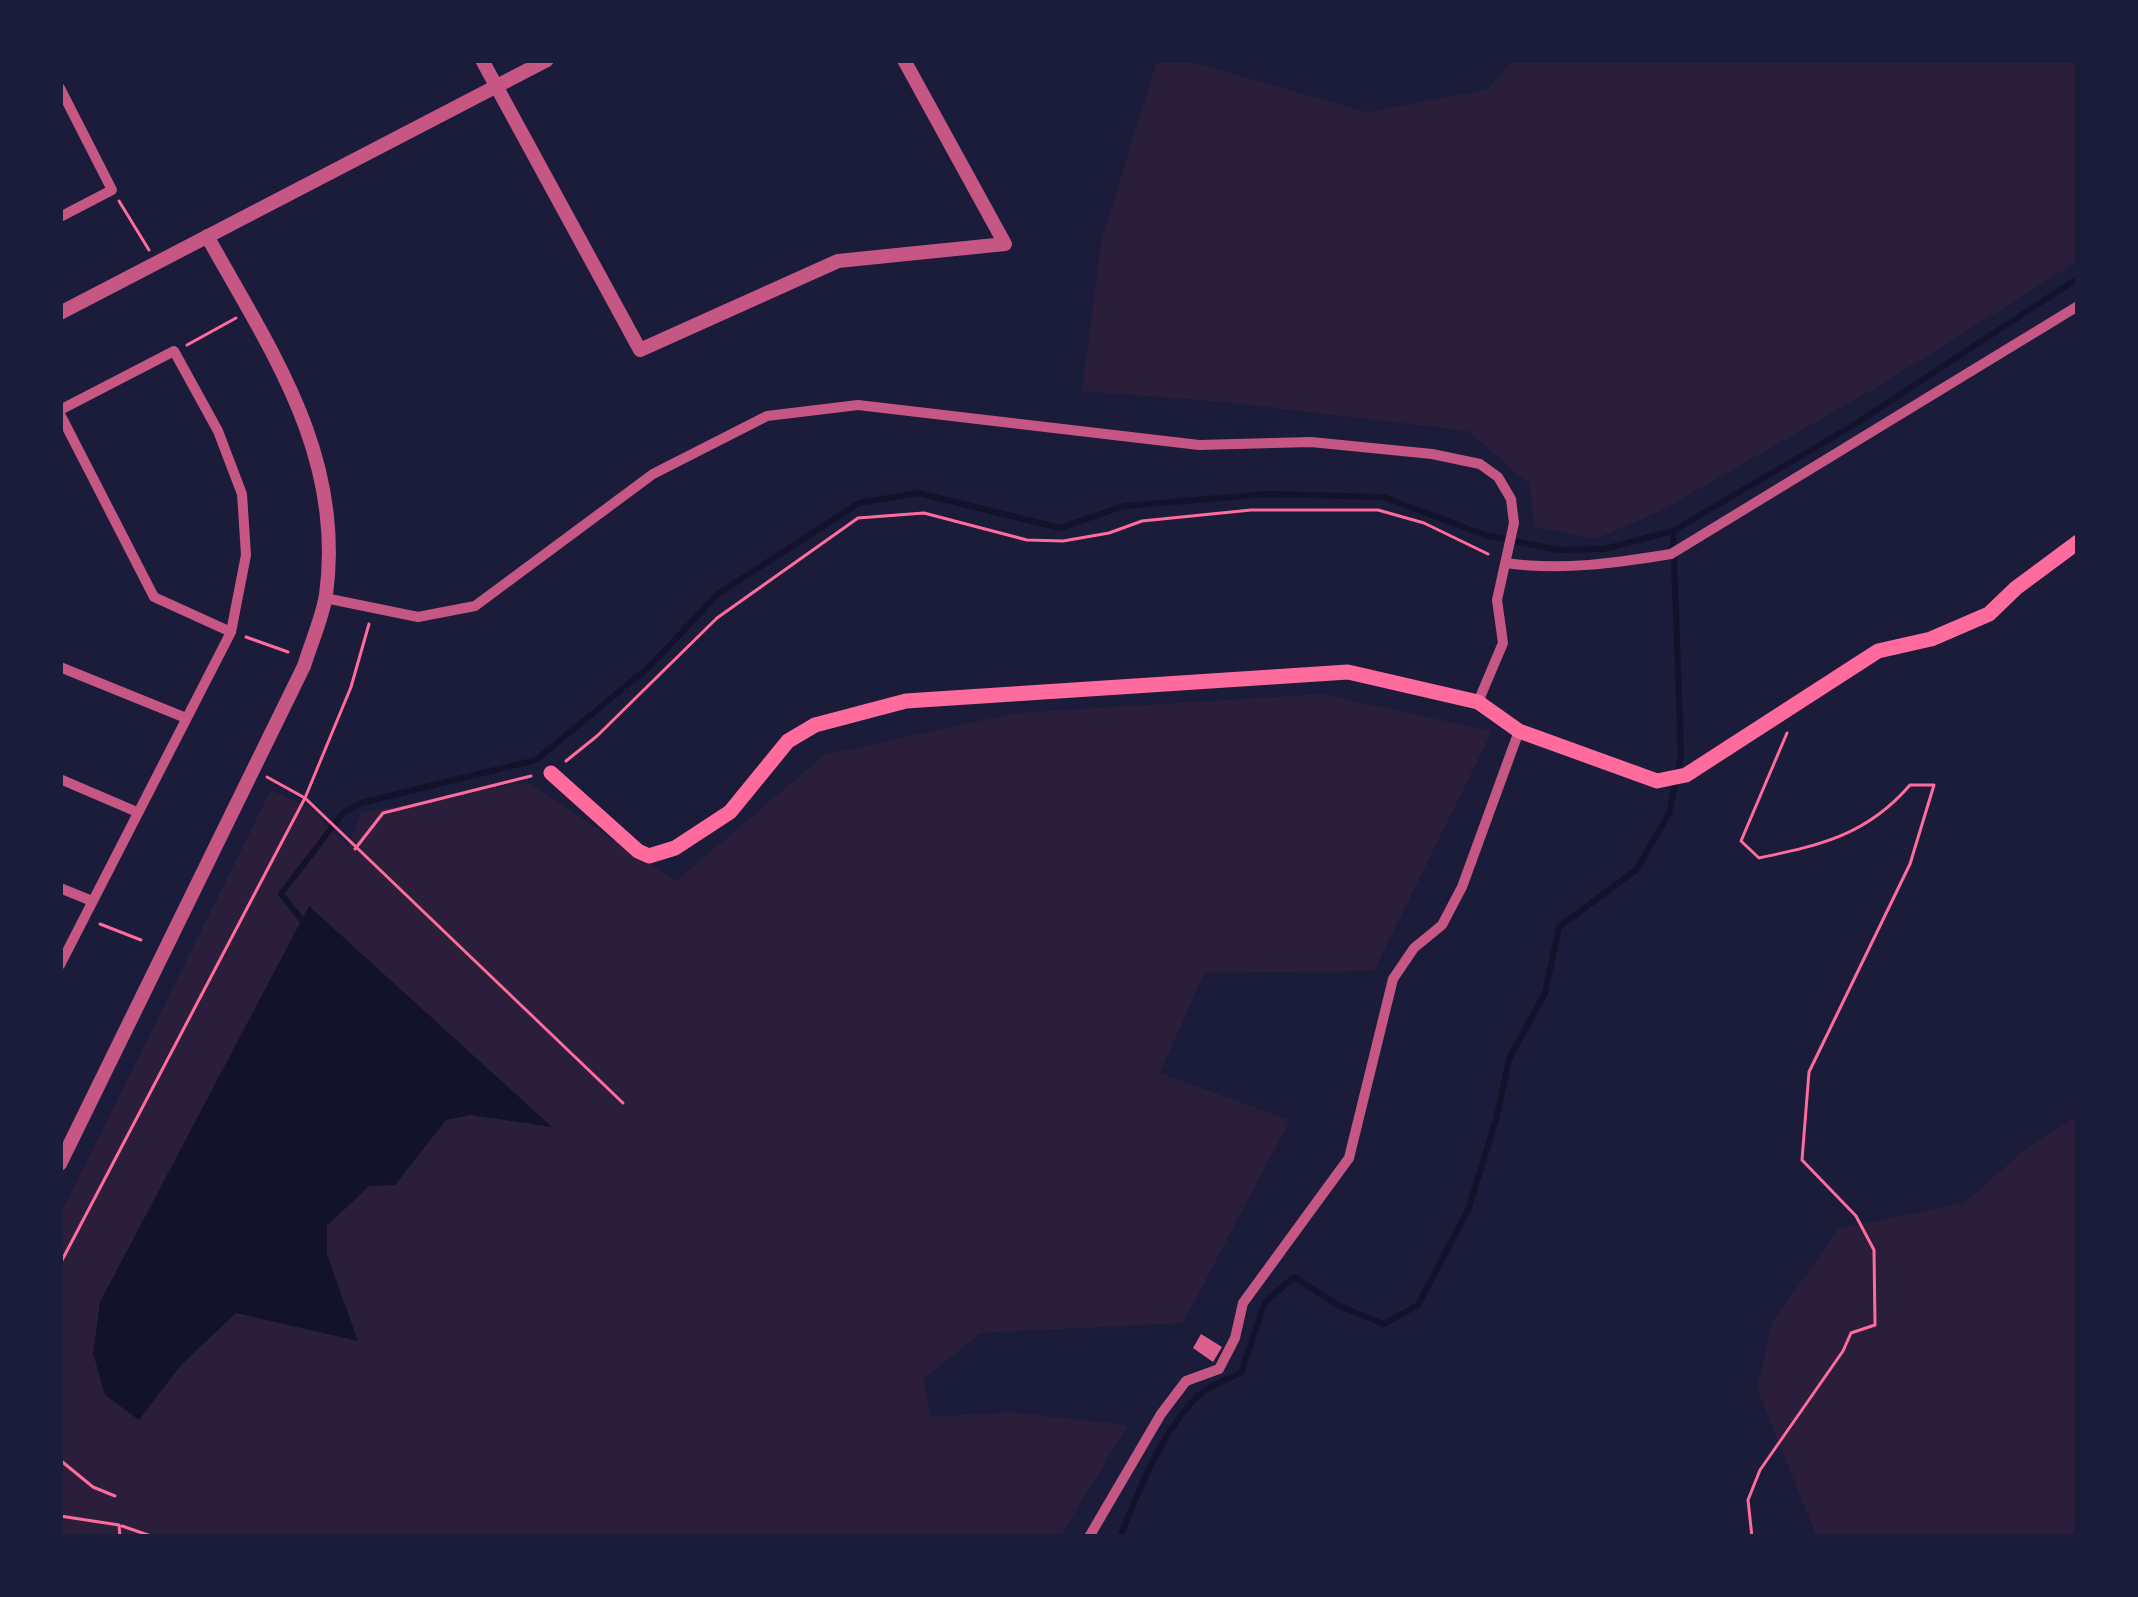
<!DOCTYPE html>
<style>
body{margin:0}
#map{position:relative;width:2138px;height:1597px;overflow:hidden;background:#1b1b3a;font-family:Spectral,serif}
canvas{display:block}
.frame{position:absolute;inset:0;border:63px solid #1b1b3a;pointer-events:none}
</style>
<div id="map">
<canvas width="2138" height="1597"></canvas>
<div class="frame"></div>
</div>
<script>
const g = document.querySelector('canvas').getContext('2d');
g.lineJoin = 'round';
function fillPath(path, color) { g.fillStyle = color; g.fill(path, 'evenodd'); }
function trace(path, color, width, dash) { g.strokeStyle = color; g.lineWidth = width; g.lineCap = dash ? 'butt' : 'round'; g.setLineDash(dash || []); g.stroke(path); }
fillPath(new Path2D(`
 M 1157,60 L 1185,60 L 1367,112 L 1486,90 L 1514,60 L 2078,60 L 2078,261 L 1889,380 L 1659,512 L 1596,539 L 1535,527 L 1529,484 L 1468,431 L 1223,402 L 1082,391 L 1101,243 Z
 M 1321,694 L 1492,731 L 1374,971 L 1204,973 L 1160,1073 L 1290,1120 L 1183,1323 L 980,1333 L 924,1379 L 931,1417 L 1010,1412 L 1128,1425 L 1060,1537 L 60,1537 L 60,1215 L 271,790 L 310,808 L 348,847 L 361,813 L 527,782 L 676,881 L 824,755 L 1015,713 Z
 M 2078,1116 L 2078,1537 L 1817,1537 L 1757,1389 L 1772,1323 L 1838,1229 L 1964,1203 L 2028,1147 Z`), '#2a1e3b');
fillPath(new Path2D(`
 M 309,906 L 552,1127 L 471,1115 L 446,1120 L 395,1185 L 369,1186 L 327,1226 L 327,1255 L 358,1341 L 236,1313 L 181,1365 L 139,1420 L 105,1395 L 93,1353 L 100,1302 Z`), '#12122b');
trace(new Path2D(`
 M 302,920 L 281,894 L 343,813 L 361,803 L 536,760 L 649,667 L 718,594 L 859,503 L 918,493 L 1060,528 L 1124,506 L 1268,494 L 1383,497 L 1485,535 L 1558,550 L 1604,549 L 1673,531 L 1852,426 L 2078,278
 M 1120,1537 C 1138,1492 1163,1428 1199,1395 C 1210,1385 1228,1379 1241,1373 L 1265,1302 L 1294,1277 L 1339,1306 L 1384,1324 L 1418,1305 L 1468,1210 L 1496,1120 L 1509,1059 L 1545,993 L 1559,927 L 1637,869 L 1669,813 L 1681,755 L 1673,531`), '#12122b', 6);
fillPath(new Path2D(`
 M 1201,1334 L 1222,1347 L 1213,1362 L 1193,1348 Z`), '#dd5f8e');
trace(new Path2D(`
 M 119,201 L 149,250
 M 187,345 L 236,318
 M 246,637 L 288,652
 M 566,761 L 597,736 L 717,618 L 858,518 L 924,513 L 1027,540 L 1063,541 L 1109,533 L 1142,521 L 1251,510 L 1378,510 L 1424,523 L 1488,554
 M 267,777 L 305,798 L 623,1103
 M 355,849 L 383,813 L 531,776
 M 100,924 L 141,940
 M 60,1264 L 305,798 L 351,687 L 369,624
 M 60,1460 L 93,1487 L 115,1496
 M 60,1516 L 119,1525 L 120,1537
 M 122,1526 L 154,1537
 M 1752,1537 L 1748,1500 L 1760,1470 L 1843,1351 L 1851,1333 L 1875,1325 L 1874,1250 L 1856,1216 L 1802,1160 L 1809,1072 L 1910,864 L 1934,785 L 1910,785 C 1867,835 1821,845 1759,858 L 1741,841 L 1787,733`), '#ff6b9d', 3);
trace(new Path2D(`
 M 60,88 L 112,190 L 60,217
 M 60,410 L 174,351 L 218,431 L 242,494 L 246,555 L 231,632 L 60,965
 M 60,414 L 154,597 L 231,632
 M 1506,563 C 1562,571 1616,563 1671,554 L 2078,306
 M 325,598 L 418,617 L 475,606 L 653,474 L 767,416 L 858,405 L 1199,445 L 1311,442 L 1432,454 L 1480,464 L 1498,477 L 1511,499 L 1514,523 L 1497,600 L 1503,643 L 1478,702
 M 60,667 L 186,718
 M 60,779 L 137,812
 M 60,888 L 92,901
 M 1089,1537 L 1161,1414 L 1186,1381 L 1219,1369 L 1235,1338 L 1243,1303 L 1349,1158 L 1393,979 L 1414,948 L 1442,925 L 1462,887 L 1519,731`), '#c65784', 10);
trace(new Path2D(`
 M 482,60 L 640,350 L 838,261 L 1005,244 L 904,60
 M 60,313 L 547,60
 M 60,1164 L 304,666 C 311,643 322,619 326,595 C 345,456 271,351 207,236`), '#c65784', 14);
trace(new Path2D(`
 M 551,773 L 638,851 L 649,856 L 675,848 L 730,812 L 788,741 L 815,725 L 906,701 L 1348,672 L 1478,702 L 1519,731 L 1657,781 L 1686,775 L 1878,651 L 1931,639 L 1989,614 L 2016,588 L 2078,542`), '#ff6b9d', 15);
</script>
